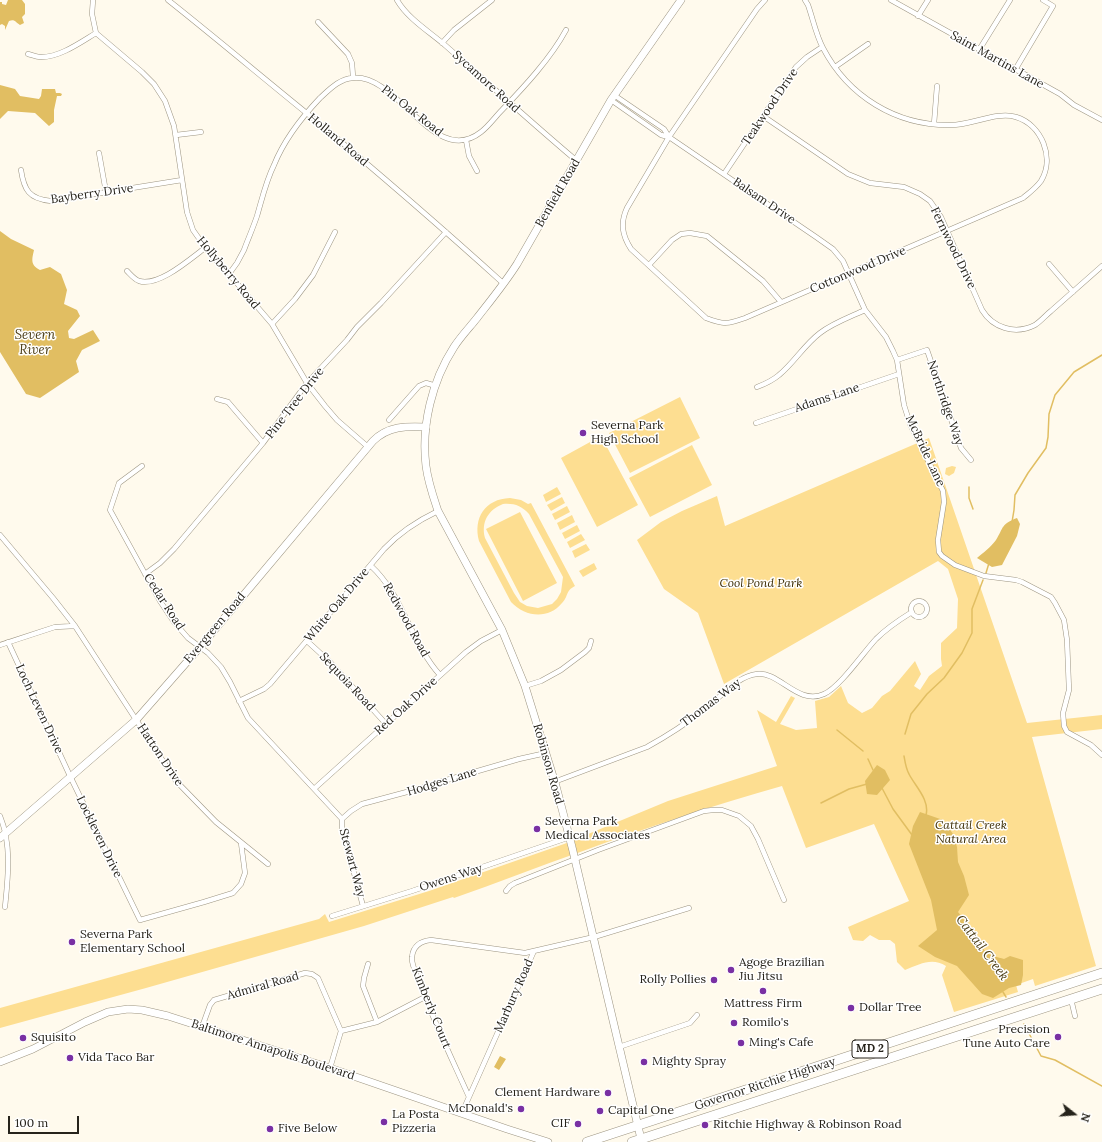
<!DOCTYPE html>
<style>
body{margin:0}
#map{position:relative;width:1102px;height:1142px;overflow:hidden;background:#fffaed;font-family:Lora,serif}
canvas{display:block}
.north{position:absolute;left:1054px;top:1094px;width:40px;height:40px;-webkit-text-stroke:3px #fff;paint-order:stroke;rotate:107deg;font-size:11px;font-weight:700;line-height:16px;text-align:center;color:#26231b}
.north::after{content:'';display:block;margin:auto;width:14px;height:18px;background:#26231b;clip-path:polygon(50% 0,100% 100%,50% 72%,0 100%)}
.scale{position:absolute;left:8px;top:1116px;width:71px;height:18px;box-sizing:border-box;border:2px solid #26231b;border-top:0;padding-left:5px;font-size:12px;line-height:14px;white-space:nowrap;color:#26231b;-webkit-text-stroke:3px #fff;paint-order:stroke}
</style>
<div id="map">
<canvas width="1102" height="1142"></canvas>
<div class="north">N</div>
<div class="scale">100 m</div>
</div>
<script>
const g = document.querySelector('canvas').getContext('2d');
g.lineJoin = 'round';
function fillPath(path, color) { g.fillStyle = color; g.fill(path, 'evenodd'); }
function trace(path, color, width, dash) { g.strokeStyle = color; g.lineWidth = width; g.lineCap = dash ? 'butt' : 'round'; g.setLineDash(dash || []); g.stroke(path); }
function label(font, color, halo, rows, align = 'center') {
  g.font = font + ' Lora,serif'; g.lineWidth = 3; g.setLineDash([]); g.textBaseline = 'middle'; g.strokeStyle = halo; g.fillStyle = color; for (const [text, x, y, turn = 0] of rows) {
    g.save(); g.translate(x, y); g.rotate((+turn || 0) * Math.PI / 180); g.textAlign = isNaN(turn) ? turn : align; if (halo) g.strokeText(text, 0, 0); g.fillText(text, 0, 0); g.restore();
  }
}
fillPath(new Path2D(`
 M 680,397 L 700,438 L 630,473 L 609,433 Z
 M 601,436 L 638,505 L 597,527 L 561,458 Z
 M 929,438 L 1027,723 L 1102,715 L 1102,729 L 1032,737 L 1096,966 L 1035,986 L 1033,979 L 1016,985 L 1018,992 L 954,1012 L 942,975 L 946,966 C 932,957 920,964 905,970 L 897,962 L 895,944 L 890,940 L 879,940 L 870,935 L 863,941 L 853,940 L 848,927 L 909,901 L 874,824 L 806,848 L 782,786 C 715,805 648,827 583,851 C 540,866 497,883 454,898 L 453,897 L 364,926 L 146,988 L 0,1028 L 0,1008 L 319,919 L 325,914 L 329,922 L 429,891 L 564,844 L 668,801 L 777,766 L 757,710 L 776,722 L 791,696 L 795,698 L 780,724 L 796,730 L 817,728 L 815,701 L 829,697 L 841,686 L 848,703 L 862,713 L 872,708 L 882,696 L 890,691 L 915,661 L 921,674 L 914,686 L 920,690 L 929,676 L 942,666 L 941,659 L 941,643 L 957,628 L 958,599 L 948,569 L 938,561 L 724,684 L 698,613 L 664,589 L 637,540 L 661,522 L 682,511 L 717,496 L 725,526 Z
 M 692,445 L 712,485 L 650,517 L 629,478 Z
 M 952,466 L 956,467 L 954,473 L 949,476 L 945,474 L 946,468 Z
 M 557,487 L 561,494 L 546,502 L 543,495 Z
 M 562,497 L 565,503 L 551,511 L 547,505 Z
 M 510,498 L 521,500 L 528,504 L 531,503 L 575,586 C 565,591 569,596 562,603 C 548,620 525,617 511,602 L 479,541 C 473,518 485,499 510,498 ZM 503,504 C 514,503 522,506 529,514 L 563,577 L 561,592 L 557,599 L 552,604 L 538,608 L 527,606 L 520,602 L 514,593 L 485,538 C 481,522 488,510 503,504 Z
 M 567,506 L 570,512 L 555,520 L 552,514 Z
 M 520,512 L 557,583 L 523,601 L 486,529 Z
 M 572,515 L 575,522 L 560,530 L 557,523 Z
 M 577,525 L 580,531 L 565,539 L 562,533 Z
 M 581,534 L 585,540 L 570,548 L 567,542 Z
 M 586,544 L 590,550 L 575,558 L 572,551 Z
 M 594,563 L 597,569 L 583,577 L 579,571 Z`), '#fdde91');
fillPath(new Path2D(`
 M 8,0 L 22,0 L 25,4 L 25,14 L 22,17 L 24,23 L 20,25 C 15,22 15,19 9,21 L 5,30 L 5,26 L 2,24 L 0,25 L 0,2 L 2,2 L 2,4 L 6,5 Z
 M 0,85 L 15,89 L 20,96 L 39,99 L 41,96 L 42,89 L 55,89 L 56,93 L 60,93 L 62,94 L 61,96 L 57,96 L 54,110 L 54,122 L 49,126 L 35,113 L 8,111 L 0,119 Z
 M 0,231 L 11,239 L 34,250 C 32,259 30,265 40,270 L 50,267 L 61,274 L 67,290 L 64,304 L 77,310 L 80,316 L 68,331 L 69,338 L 74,339 L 93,330 L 100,341 L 82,350 L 76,361 L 79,372 L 40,398 L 26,394 L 0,352 Z
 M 1017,518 L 1020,524 L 1017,536 L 1002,565 L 992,567 L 977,558 C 983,553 991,547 996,540 C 1004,527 1001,524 1017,518 Z
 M 877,765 L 885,770 L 890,780 L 877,795 L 867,794 L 865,781 Z
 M 920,812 L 943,820 L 953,834 L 957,847 L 958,862 L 964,876 L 969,895 L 958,912 C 969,924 974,940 986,952 C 990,956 998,957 1004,959 L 1010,956 L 1023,960 L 1023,975 L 1021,985 L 1009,988 L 993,998 L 982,994 L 957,966 L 935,957 L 918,946 L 937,930 L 931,900 L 909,844 L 913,826 Z
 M 500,1056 L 506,1059 L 499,1070 L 494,1067 Z`), '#e1be62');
trace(new Path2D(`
 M 969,487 L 969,498 L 973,509
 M 1012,522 L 1014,510 L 1015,495 L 1028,473 L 1046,448 L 1048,437 L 1049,414 L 1055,395 L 1074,372 L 1102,355
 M 986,573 L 989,563
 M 837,730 L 863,751
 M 905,734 L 911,714 L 927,694 L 944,678 L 962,653 L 972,633 L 972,609 L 983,580
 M 904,756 C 905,762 906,769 909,774 C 915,786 930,800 926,815
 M 868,759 L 873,770
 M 882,788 L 893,809 L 912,835
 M 821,803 L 849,789 L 867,784
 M 1003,992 L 1006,997
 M 1024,1024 L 1041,1056 L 1055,1060 L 1102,1086`), '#e1be62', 1.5);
const street = new Path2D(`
 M 93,0 L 92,14 L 96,33 L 142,72 L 154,84 L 165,101 L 174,126 L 187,212 L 193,230 L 210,254 L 229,274 L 272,324 L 307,383 L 325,406 L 337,420 L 368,447
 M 168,0 C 216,38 262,77 309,115 C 375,170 440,226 504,284
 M 397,0 C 408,19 430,32 446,46 C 489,84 532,123 577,161
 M 765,0 L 757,9 L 669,137 L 627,208 C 620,223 622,235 631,249 L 706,318 C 724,325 728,324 745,318 L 1023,198 C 1029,193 1036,188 1041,181 C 1055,158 1042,125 1016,117 C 997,111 972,125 951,125 C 896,126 848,96 823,48 C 816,35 813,19 808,5 L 805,0
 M 891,0 L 1060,94 L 1074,105 L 1102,120
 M 918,16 L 928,0
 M 318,22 L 348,54 L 352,63 L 353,77
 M 442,43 L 454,30 L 492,0
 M 979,50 L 1010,0
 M 28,54 C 32,55 36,57 40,57 C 59,58 81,42 96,33
 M 835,67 L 868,44
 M 1015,70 L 1053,6 L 1043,0
 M 614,95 L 664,129 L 669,137
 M 611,100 L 661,135 L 669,137 L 816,237 L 833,249 L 843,261 L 865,310 L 886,337 L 893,351 L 897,360 L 904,405 L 910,424 L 943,491 L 944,502 L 938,540 L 939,552 L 942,556 L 955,565 L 984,576 L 1016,580 L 1022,582 L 1051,597 L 1055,603 L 1064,620 L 1067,640 L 1069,690 L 1063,713 L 1064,726 L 1067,732 L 1091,745 L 1102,755
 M 763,116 L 848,174 L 870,183 L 904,187 L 920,194 L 930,201 L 941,217 L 982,310 C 993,328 1015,335 1035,325 C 1041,321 1046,315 1051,311 C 1068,296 1085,281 1102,266
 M 934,124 L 937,86
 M 176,135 L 201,132
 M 466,140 L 469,156 L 477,171
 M 99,153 L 106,192
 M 21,170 C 24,190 29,199 51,201 L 182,180
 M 724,174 L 796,67 L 807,57 L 822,47
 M 1049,264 L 1073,292
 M 649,265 L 672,240 L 681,234 L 690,233 L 707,236 L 763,281 L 781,302
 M 127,271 C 131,275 134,279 139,281 C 159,287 190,259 205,248
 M 229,274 L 237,263 L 244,250 C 248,239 253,228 257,216 C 262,199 266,181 274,165 C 284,140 302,117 320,98 C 330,89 339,79 353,78 C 398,73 434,169 481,132 C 489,126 495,117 502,110 C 524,87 551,58 566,30
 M 272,324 L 295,299 L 313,275 L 335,232
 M 897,360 L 927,350 L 961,448 L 971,460
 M 757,387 C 765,384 772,381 779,375 C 794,363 804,345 820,333 C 833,323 850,317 865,310
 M 217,399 L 228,402 L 263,443
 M 389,420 L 419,386 L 426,383 L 436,386
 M 756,423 L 899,374
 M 142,466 L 119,483 L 110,510 L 160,601 L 174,622 L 188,638 L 208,653 L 221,667 L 230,682 L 248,718 L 342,819
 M 0,535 L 53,598 L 75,626 L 176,781 L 216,822 L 268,864
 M 371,566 C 403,595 411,643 440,675
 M 145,574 L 160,563 L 174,549 L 263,443 L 307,383 L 347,340 L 357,327 L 381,303 L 446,232
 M911 609a8 8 0 1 1 16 0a8 8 0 1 1-16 0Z
 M 307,641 L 330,662 L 386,724
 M 8,642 L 70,776 L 140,920 L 204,902 L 233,893 L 241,884 L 245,873 L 241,843
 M 0,645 L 55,627 L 75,626
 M 525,686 L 541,681 L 561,670 L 585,652 L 589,648 L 591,641
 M 239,701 L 264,689 L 270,684 L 384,549 C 400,532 417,521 438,511
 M 554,782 L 647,747 C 667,736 687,723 705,709 C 721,697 737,676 757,674 C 779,671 798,706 824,694 C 840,687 863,653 876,639 C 887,628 899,620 912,612
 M 315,788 L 466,652 L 481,641 L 502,630
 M 0,816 C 12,845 8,877 5,907
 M 342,819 L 351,811 L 362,804 L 418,789 L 433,784 L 519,759 L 546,753
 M 342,819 L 342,829 L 363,906
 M 506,891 L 510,886 L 515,883 L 598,850 L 704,811 L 713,810 L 722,810 L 739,816 L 751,826 L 758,839 L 784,900
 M 332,916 L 412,891 L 570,837
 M 368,964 L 364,978 L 363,986 L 377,1022
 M 1071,999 L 1075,1016
 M 202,1027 L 210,1005 L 214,1000 L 305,973 L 312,974 L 318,978 L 341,1031 L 330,1068
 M 341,1031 L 377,1022 L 425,997
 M 619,1047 L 690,1023 L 697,1015
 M 469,1097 L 534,951
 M 462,1113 L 469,1097 C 452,1059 433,1020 419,981 C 416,973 411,964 412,957 C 413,946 421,941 431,940 L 525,953 L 594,937 L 689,908`);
const secondary = new Path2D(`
 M 0,838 L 136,720 L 200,647 L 373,441 C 388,426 406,426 426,427
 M 0,1062 L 33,1049 L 85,1022 L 108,1012 L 128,1009 L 142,1010 L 168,1016 L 330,1068 L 507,1129 L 548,1142`);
const primary = new Path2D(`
 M 641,1139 L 572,847 L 556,786 L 525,686 L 502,630 L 438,511 C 433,496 428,482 426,466 C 421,426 432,381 454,347 C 461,336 470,327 477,318 C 491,300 505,283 517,264 L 611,100 L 681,0`);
const highway = new Path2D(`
 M 587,1142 L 1102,973
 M 632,1142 L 1102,989`);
trace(street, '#9d9582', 5.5);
trace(secondary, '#9d9582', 8);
trace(primary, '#9d9582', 8);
trace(highway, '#9d9582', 10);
trace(street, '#fff', 4.5);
trace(secondary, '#fff', 7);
trace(primary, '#fff', 7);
trace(highway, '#fff', 9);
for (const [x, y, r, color] of [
 [583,433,4,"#7930a3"],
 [537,829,4,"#7930a3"],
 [72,942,4,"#7930a3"],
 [731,970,4,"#7930a3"],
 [714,980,4,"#7930a3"],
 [763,991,4,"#7930a3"],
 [851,1008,4,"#7930a3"],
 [734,1023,4,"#7930a3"],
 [1058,1037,4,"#7930a3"],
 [23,1038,4,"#7930a3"],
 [741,1043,4,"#7930a3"],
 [70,1058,4,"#7930a3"],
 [644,1062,4,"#7930a3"],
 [608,1093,4,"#7930a3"],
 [521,1109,4,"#7930a3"],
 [600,1111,4,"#7930a3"],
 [384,1122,4,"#7930a3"],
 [578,1124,4,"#7930a3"],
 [705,1125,4,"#7930a3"],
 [270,1129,4,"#7930a3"]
]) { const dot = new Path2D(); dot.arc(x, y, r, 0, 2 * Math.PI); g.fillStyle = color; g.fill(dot); trace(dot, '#fff', 1.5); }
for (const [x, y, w] of [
 [870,1049,36]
]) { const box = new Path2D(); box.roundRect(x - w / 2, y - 9, w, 18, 3); g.fillStyle = '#fff'; g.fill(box); trace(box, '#26231b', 1); }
label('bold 11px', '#26231b', null, [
 ["MD 2",870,1049]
]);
label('12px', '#26231b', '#fff', [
 ["Saint Martins Lane",997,60,29],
 ["Sycamore Road",486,82,42],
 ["Teakwood Drive",770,107,-56],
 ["Pin Oak Road",412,111,38],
 ["Holland Road",338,140,40],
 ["Benfield Road",558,193,-60],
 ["Bayberry Drive",92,194,-8],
 ["Balsam Drive",764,201,34],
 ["Fernwood Drive",953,248,64],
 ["Cottonwood Drive",858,270,-23],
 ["Hollyberry Road",228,273,50],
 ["Adams Lane",827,398,-19],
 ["Pine Tree Drive",295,403,-52],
 ["Northridge Way",945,403,71],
 ["McBride Lane",925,451,65],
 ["Cedar Road",164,602,57],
 ["White Oak Drive",337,605,-50],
 ["Redwood Road",406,620,61],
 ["Evergreen Road",215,628,-50],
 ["Sequoia Road",347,682,47],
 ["Thomas Way",711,703,-37],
 ["Red Oak Drive",406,706,-42],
 ["Loch Leven Drive",39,709,65],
 ["Hatton Drive",160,755,56],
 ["Robinson Road",548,764,74],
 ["Hodges Lane",442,782,-17],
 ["Lockleven Drive",99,837,64],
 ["Stewart Way",352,863,75],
 ["Owens Way",451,878,-18],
 ["Admiral Road",263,986,-16],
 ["Marbury Road",514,996,-66],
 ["Kimberly Court",431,1008,68],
 ["Baltimore Annapolis Boulevard",273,1050,18],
 ["Governor Ritchie Highway",765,1084,-18]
]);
label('12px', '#26231b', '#fff', [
 ["Severna Park",591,426],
 ["High School",591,440],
 ["Severna Park",545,822],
 ["Medical Associates",545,836],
 ["Severna Park",80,935],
 ["Elementary School",80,949],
 ["Agoge Brazilian",739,963],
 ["Jiu Jitsu",739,977],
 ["Rolly Pollies",706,980,"right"],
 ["Mattress Firm",763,1004,"center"],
 ["Dollar Tree",859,1008],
 ["Romilo's",742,1023],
 ["Precision",1050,1030,"right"],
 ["Tune Auto Care",1050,1044,"right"],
 ["Squisito",31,1038],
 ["Ming's Cafe",749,1043],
 ["Vida Taco Bar",78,1058],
 ["Mighty Spray",652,1062],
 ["Clement Hardware",600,1093,"right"],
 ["McDonald's",513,1109,"right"],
 ["Capital One",608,1111],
 ["La Posta",392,1115],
 ["Pizzeria",392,1129],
 ["CIF",570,1124,"right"],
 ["Ritchie Highway & Robinson Road",713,1125],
 ["Five Below",278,1129]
], 'left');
label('italic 12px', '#403108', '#fff', [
 ["Cool Pond Park",761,584],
 ["Cattail Creek",971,826],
 ["Natural Area",971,840]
]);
label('italic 13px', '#4c3e16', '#fff', [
 ["Severn",35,335],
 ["River",35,350],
 ["Cattail Creek",982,948,53]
]);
</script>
